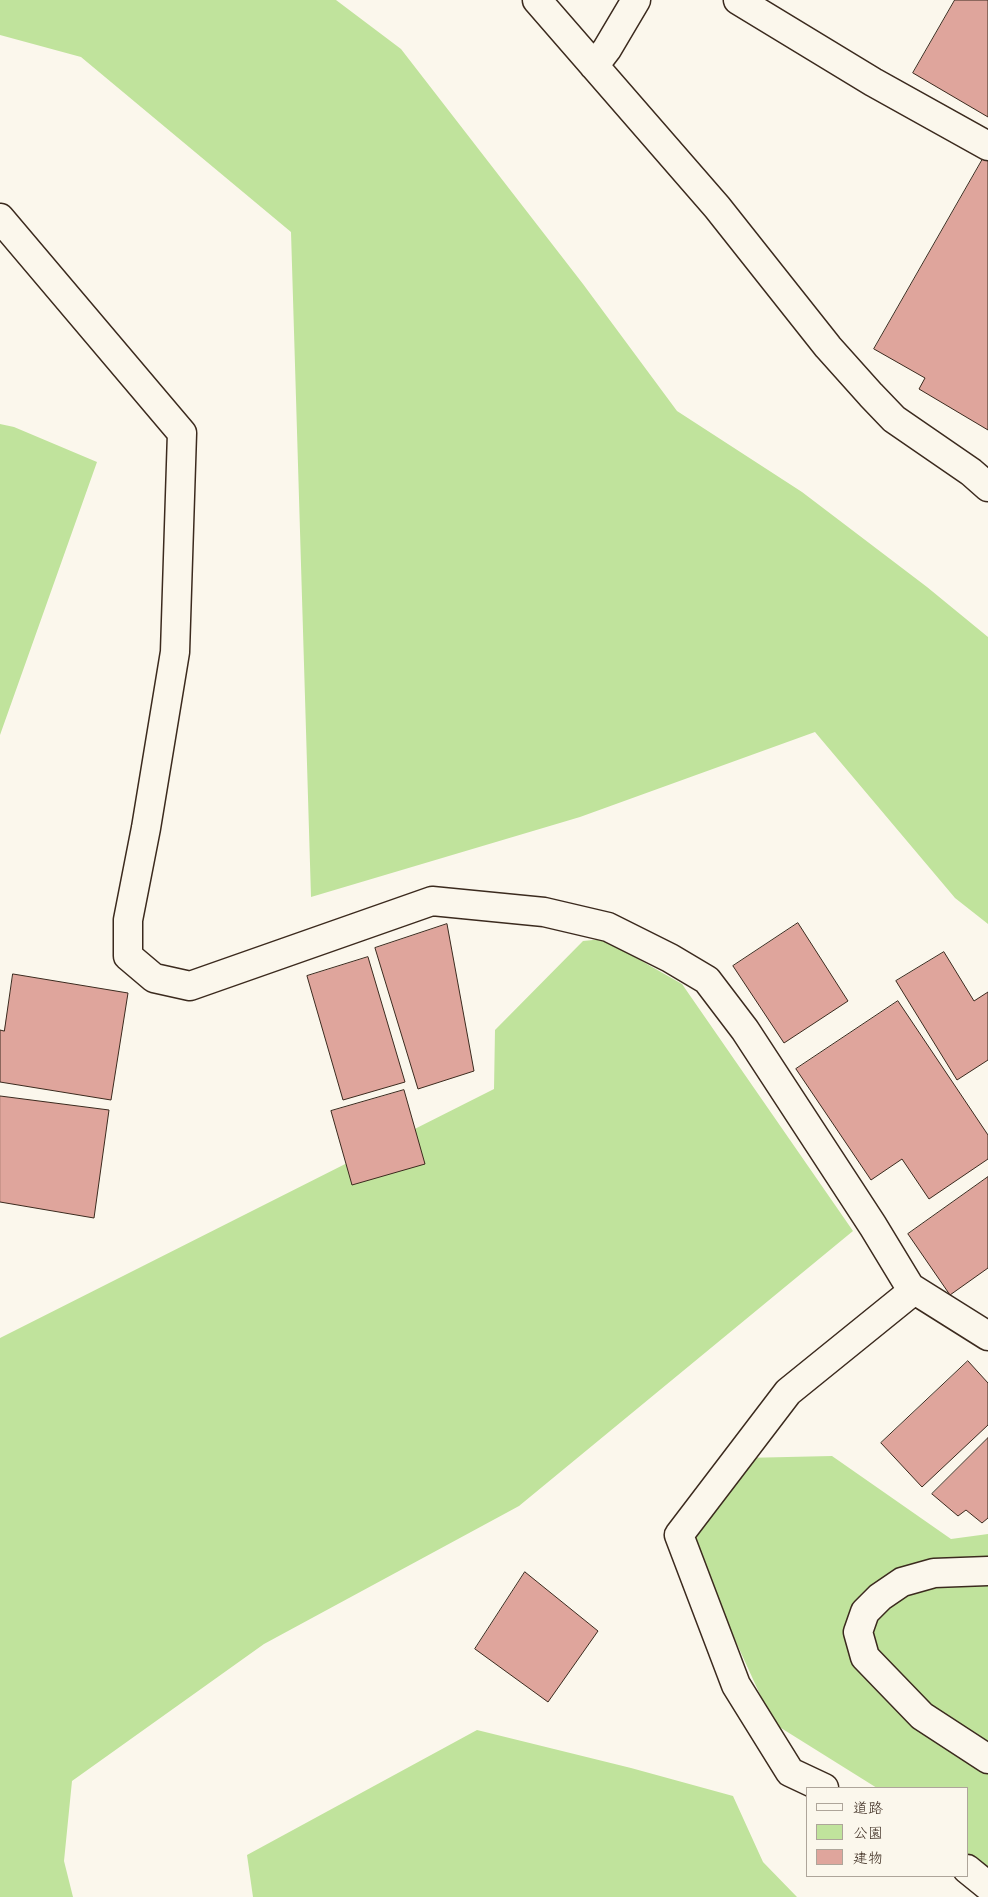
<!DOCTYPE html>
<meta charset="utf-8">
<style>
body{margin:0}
#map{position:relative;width:988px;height:1897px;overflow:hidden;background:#fbf7ec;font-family:Caveat,"Klee One",sans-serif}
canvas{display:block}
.legend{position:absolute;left:806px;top:1787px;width:162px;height:90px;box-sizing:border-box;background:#fbf7ec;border:1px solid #aea59a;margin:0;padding:6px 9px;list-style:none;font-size:15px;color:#3b2a1e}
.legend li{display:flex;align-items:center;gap:10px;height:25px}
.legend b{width:25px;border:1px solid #aea59a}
</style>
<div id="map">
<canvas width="988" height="1897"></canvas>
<ul class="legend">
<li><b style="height:6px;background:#fbf7ec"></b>道路</li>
<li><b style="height:14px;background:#c0e39c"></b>公園</li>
<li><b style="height:14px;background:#dfa59c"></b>建物</li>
</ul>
</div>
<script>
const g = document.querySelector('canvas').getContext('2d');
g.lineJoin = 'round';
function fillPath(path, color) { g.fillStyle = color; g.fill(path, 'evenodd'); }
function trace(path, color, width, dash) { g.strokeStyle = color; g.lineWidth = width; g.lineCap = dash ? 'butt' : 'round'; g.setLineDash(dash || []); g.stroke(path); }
fillPath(new Path2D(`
 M 0,0 L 336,0 L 401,49 L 583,284 L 677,411 L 802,492 L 927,587 L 988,637 L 988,924 L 955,898 L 815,732 L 580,817 L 311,897 L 291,232 L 81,57 L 0,35 Z
 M 0,424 L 14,427 L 97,462 L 0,735 Z
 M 603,939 L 682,984 L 853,1231 L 519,1506 L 264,1644 L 72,1781 L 64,1861 L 73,1897 L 0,1897 L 0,1338 L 494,1089 L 495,1030 L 583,941 Z
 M 832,1456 L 951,1539 L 988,1534 L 988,1868 L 967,1853 L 967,1788 L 877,1788 L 773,1723 L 731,1631 L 685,1540 L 743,1458 Z
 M 477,1730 L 631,1768 L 733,1796 L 763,1862 L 797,1897 L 253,1897 L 247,1855 Z`), '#c0e39c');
const building = new Path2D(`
 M 955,0 L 988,0 L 988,117 L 913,73 Z
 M 984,157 L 988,160 L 988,430 L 919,389 L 925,378 L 874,349 Z
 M 798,923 L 848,1001 L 784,1043 L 733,966 Z
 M 447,924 L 474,1071 L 418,1089 L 375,948 Z
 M 944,952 L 974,1001 L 988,992 L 988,1060 L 957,1080 L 896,981 Z
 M 368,957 L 405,1082 L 343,1100 L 307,976 Z
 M 13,974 L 128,993 L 111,1100 L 0,1082 L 0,1030 L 4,1031 Z
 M 898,1001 L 988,1135 L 988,1159 L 929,1199 L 902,1159 L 871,1180 L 796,1069 Z
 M 404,1090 L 425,1164 L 352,1185 L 331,1111 Z
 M 0,1096 L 109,1110 L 94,1218 L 0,1202 Z
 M 988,1177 L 988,1268 L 950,1295 L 908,1234 Z
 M 968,1361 L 988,1383 L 988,1425 L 922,1487 L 881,1443 Z
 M 988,1438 L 988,1518 L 982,1523 L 966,1510 L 958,1516 L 932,1494 Z
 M 525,1572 L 598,1631 L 548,1702 L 475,1649 Z`);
fillPath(building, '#dfa59c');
trace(building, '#3b2a1e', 1);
const street = new Path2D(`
 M 537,0 L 717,207 L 828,347 L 871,395 L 894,419 L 971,472 L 988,487
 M 738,0 L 873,82 L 988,146
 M 594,66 L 607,49 L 636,0
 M 0,218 L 182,433 L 175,652 L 146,828 L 128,920 L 128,956 L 154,978 L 190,986 L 432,901 L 544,912 L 608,927 L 670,958 L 707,980 L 745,1030 L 873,1226 L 910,1287 L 988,1336
 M 988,1571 L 934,1573 L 902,1582 L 880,1597 L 865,1612 L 858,1632 L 865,1657 L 922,1716 L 988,1759
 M 824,1788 L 790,1772 L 736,1685 L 679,1535 L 788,1392 L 914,1290
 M 967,1869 L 988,1886`);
trace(street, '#3b2a1e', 31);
trace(street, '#fbf7ec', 28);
</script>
